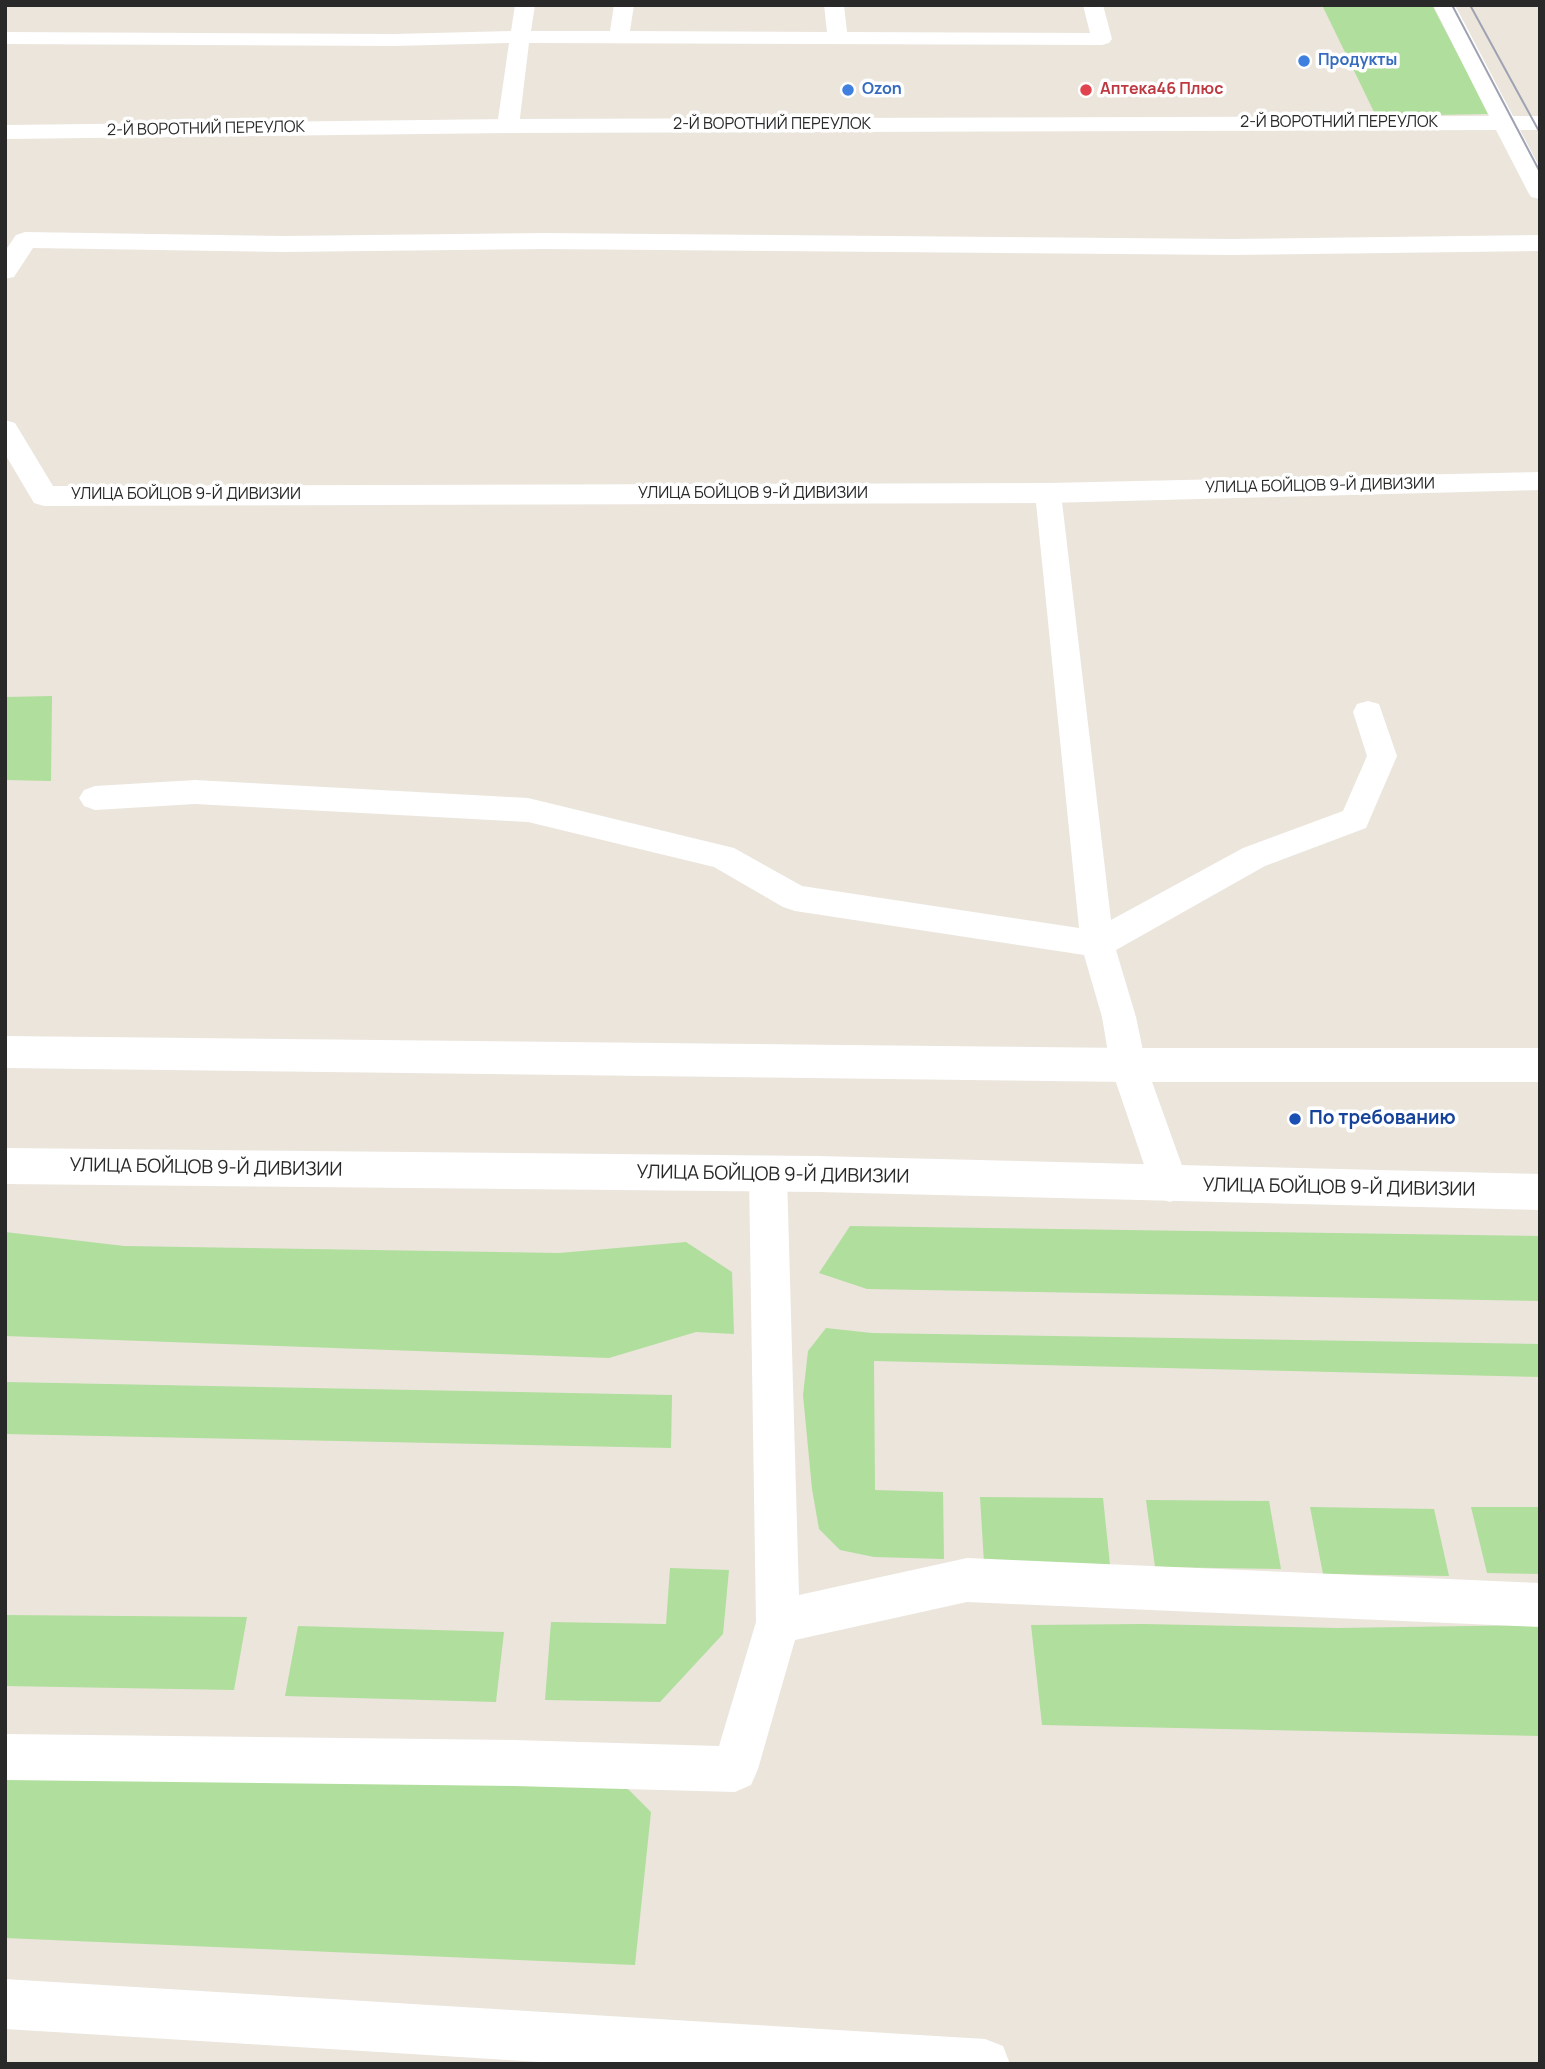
<!DOCTYPE html>
<meta charset="utf-8">
<style>
body{margin:0}
#map{position:relative;width:1545px;height:2069px;overflow:hidden;background:#ebe5dc;font-family:Manrope,sans-serif}
canvas{display:block}
.frame{position:absolute;inset:0;border:7px solid #292929;pointer-events:none}
</style>
<div id="map">
<canvas width="1545" height="2069"></canvas>
<div class="frame"></div>
</div>
<script>
const g = document.querySelector('canvas').getContext('2d');
g.lineJoin = 'round';
function fillPath(path, color) { g.fillStyle = color; g.fill(path, 'evenodd'); }
function trace(path, color, width, dash) { g.strokeStyle = color; g.lineWidth = width; g.lineCap = dash ? 'butt' : 'round'; g.setLineDash(dash || []); g.stroke(path); }
function label(font, color, halo, rows, align = 'center') {
  g.font = font + ' Manrope,sans-serif'; g.lineWidth = 7; g.setLineDash([]); g.textBaseline = 'middle'; g.strokeStyle = halo; g.fillStyle = color; for (const [text, x, y, turn = 0] of rows) {
    g.save(); g.translate(x, y); g.rotate((+turn || 0) * Math.PI / 180); g.textAlign = isNaN(turn) ? turn : align; if (halo) g.strokeText(text, 0, 0); g.fillText(text, 0, 0); g.restore();
  }
}
fillPath(new Path2D(`
 M 1322,5 L 1432,5 L 1489,114 L 1376,116 Z
 M 52,696 L 51,781 L 5,780 L 5,697 Z
 M 850,1226 L 1540,1236 L 1540,1301 L 867,1289 L 819,1273 Z
 M 5,1232 L 124,1246 L 559,1253 L 686,1242 L 732,1272 L 734,1334 L 696,1332 L 609,1358 L 5,1336 Z
 M 826,1328 L 872,1333 L 1540,1344 L 1540,1377 L 874,1361 L 875,1490 L 943,1492 L 944,1559 L 874,1557 L 840,1550 L 819,1529 L 812,1489 L 803,1395 L 808,1351 Z
 M 5,1382 L 672,1395 L 671,1448 L 5,1434 Z
 M 980,1497 L 1103,1498 L 1110,1565 L 984,1563 Z
 M 1146,1500 L 1269,1501 L 1281,1569 L 1155,1567 Z
 M 1310,1507 L 1434,1509 L 1449,1576 L 1323,1574 Z
 M 1471,1507 L 1540,1507 L 1540,1574 L 1487,1573 Z
 M 670,1568 L 729,1570 L 723,1634 L 660,1702 L 545,1700 L 551,1622 L 666,1624 Z
 M 5,1615 L 247,1617 L 234,1690 L 5,1686 Z
 M 1144,1624 L 1337,1628 L 1540,1625 L 1540,1736 L 1042,1725 L 1031,1625 Z
 M 298,1626 L 504,1632 L 496,1702 L 285,1696 Z
 M 5,1770 L 624,1785 L 651,1812 L 635,1965 L 5,1938 Z`), '#b0de9c');
fillPath(new Path2D(`
 M 515,5 L 535,5 L 531,31 L 610,31 L 614,5 L 634,5 L 630,31 L 827,32 L 824,5 L 844,5 L 847,32 L 1090,33 L 1083,5 L 1103,5 L 1112,39 L 1109,43 L 1102,45 L 529,43 L 519,126 L 516,131 L 500,131 L 497,126 L 509,43 L 394,46 L 5,44 L 5,32 L 394,34 L 511,31 Z
 M 1048,484 L 1058,487 L 1061,493 L 1111,920 L 1243,848 L 1343,811 L 1367,756 L 1353,712 L 1357,704 L 1368,701 L 1379,704 L 1397,756 L 1366,828 L 1265,866 L 1116,950 L 1136,1017 L 1146,1065 L 1189,1185 L 1183,1197 L 1170,1202 L 1157,1197 L 1151,1185 L 1110,1065 L 1102,1017 L 1084,955 L 795,911 L 783,907 L 714,867 L 528,822 L 195,804 L 95,810 L 84,806 L 79,798 L 84,790 L 95,786 L 195,780 L 528,798 L 734,848 L 802,886 L 1079,928 L 1035,493 L 1038,487 Z
 M 768,1159 L 781,1163 L 787,1175 L 799,1595 L 967,1558 L 1540,1583 L 1540,1627 L 967,1602 L 795,1640 L 758,1769 L 751,1785 L 735,1792 L 514,1786 L 5,1780 L 5,1734 L 514,1740 L 719,1746 L 756,1622 L 749,1175 L 755,1163 Z
 M 5,1979 L 985,2039 L 1003,2046 L 1010,2064 L 573,2064 L 5,2029 Z`), '#fff');
fillPath(new Path2D(`
 M 1433,5 L 1455,5 L 1513,116 L 1540,116 L 1540,130 L 1520,130 L 1540,168 L 1540,199 L 1531,197 L 1528,192 L 1496,130 L 508,133 L 5,139 L 5,125 L 508,119 L 1489,116 Z
 M 25,232 L 283,236 L 544,233 L 1233,239 L 1540,235 L 1540,251 L 1233,255 L 544,249 L 283,252 L 33,248 L 14,277 L 5,279 L 5,251 L 16,235 Z
 M 5,420 L 15,423 L 53,486 L 1048,483 L 1540,472 L 1540,490 L 1048,503 L 44,506 L 34,503 L 5,454 Z`), '#fff');
fillPath(new Path2D(`
 M 5,1036 L 1128,1048 L 1540,1048 L 1540,1082 L 1128,1082 L 5,1068 Z
 M 5,1148 L 818,1156 L 1540,1174 L 1540,1210 L 818,1192 L 5,1184 Z`), '#fff');
trace(new Path2D(`
 M 1452,5 L 1540,172
 M 1470,5 L 1540,133`), '#9fa2b3', 2);
for (const [x, y, r, color] of [
 [1304,61,7,"#3f7fe0"],
 [848,90,7,"#3f7fe0"],
 [1086,90,7,"#e0444e"],
 [1295,1119,7,"#1a4fb4"]
]) { const dot = new Path2D(); dot.arc(x, y, r, 0, 2 * Math.PI); g.fillStyle = color; g.fill(dot); trace(dot, '#fff', 2.5); }
label('bold 16px', '#366cbe', '#fff', [
 ["Продукты",1318,61],
 ["Ozon",862,90]
], 'left');
label('bold 16px', '#be3a42', '#fff', [
 ["Аптека46 Плюс",1100,90]
], 'left');
label('16px', '#292929', '#fff', [
 ["2-Й ВОРОТНИЙ ПЕРЕУЛОК",1339,123],
 ["2-Й ВОРОТНИЙ ПЕРЕУЛОК",772,125],
 ["2-Й ВОРОТНИЙ ПЕРЕУЛОК",206,129,-1],
 ["УЛИЦА БОЙЦОВ 9-Й ДИВИЗИИ",1320,486,-1],
 ["УЛИЦА БОЙЦОВ 9-Й ДИВИЗИИ",753,494],
 ["УЛИЦА БОЙЦОВ 9-Й ДИВИЗИИ",186,495]
]);
label('bold 19px', '#164399', '#fff', [
 ["По требованию",1309,1119]
], 'left');
label('19px', '#292929', '#fff', [
 ["УЛИЦА БОЙЦОВ 9-Й ДИВИЗИИ",206,1168,1],
 ["УЛИЦА БОЙЦОВ 9-Й ДИВИЗИИ",773,1175,1],
 ["УЛИЦА БОЙЦОВ 9-Й ДИВИЗИИ",1339,1188,1]
]);
</script>
